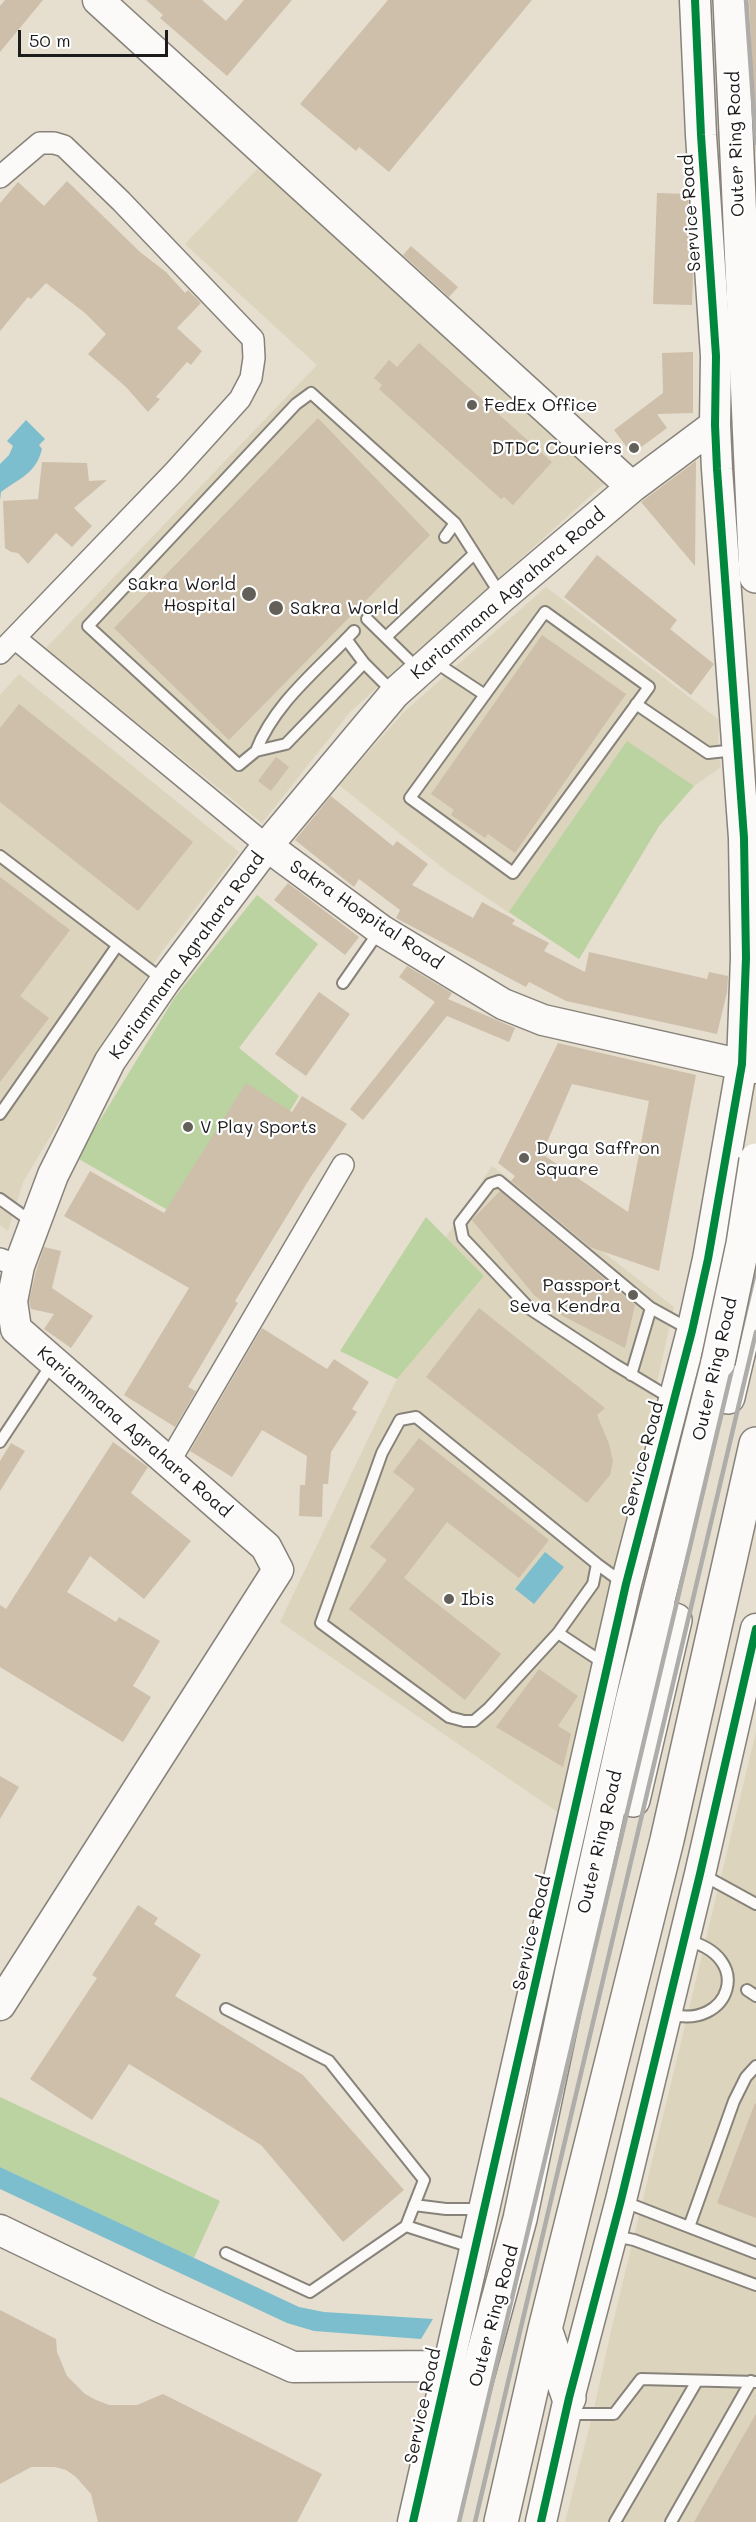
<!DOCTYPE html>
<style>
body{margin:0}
#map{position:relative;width:756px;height:2522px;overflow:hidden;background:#e6dece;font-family:Mali,sans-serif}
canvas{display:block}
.scale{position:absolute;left:18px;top:30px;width:150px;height:27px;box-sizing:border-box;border:3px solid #1c1c1c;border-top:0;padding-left:8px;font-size:18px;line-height:21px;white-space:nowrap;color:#1c1c1c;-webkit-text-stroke:4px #fff;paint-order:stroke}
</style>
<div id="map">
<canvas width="756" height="2522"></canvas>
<div class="scale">50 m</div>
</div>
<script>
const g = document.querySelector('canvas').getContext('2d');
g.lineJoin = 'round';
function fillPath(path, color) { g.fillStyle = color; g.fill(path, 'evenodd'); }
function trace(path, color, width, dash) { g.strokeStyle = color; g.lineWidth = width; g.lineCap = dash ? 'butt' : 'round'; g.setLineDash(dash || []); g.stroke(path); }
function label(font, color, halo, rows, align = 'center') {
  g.font = font + ' Mali,sans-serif'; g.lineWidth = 4.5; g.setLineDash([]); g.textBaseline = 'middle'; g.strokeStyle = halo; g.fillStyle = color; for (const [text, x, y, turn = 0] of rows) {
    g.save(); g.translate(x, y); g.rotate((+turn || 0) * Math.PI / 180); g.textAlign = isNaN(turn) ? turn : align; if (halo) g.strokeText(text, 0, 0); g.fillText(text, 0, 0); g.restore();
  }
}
fillPath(new Path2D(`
 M 261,165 L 607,481 L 350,712 L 262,823 L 45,649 L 317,365 L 185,244 Z
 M 546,587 L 719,720 L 718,752 L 721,767 L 694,786 L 659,826 L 579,959 L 448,872 L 339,785 L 404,712 Z
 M 19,674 L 239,852 L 160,954 L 23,1182 L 8,1231 L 0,1225 L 0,695 Z
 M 492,1166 L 674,1307 L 559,1813 L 280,1622 L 397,1379 L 484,1276 L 446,1237 Z
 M 756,1732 L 756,2522 L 565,2522 L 593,2413 L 611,2331 Z`), '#dcd4bc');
fillPath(new Path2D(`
 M 627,741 L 694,786 L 659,826 L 579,959 L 509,912 Z
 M 257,895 L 318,944 L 239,1048 L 299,1096 L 213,1236 L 77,1158 L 175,997 Z
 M 426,1217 L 484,1276 L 397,1379 L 340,1351 Z
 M 0,2097 L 220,2201 L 194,2258 L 0,2167 Z`), '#bad3a1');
fillPath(new Path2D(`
 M 26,420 L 45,439 L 39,445 L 42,449 C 36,474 18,479 1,492 L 0,500 L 0,464 L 9,455 L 13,446 L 7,441 Z
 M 545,1552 L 564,1567 L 534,1604 L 515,1589 Z
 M 0,2167 L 299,2307 L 324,2312 L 433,2319 L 421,2339 L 314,2331 L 287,2323 L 0,2189 Z`), '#7cbece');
fillPath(new Path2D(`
 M 5,0 L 43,0 L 0,52 L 0,6 Z
 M 146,0 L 202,0 L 226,21 L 244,0 L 292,0 L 227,76 L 160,18 L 163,15 Z
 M 388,0 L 532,0 L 389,172 L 359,147 L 356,151 L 300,104 Z
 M 749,0 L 756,0 L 756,160 Z
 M 67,181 L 140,252 L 166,272 L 185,293 L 188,290 L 201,303 L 177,328 L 202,351 L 191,365 L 187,362 L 156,397 L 160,399 L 148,412 L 126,387 L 88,354 L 106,334 L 85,313 L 46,283 L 31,299 L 28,297 L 0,331 L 0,203 L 18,182 L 44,206 Z
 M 657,193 L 688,194 L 693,275 L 692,305 L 653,304 Z
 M 411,246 L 458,287 L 449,297 L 403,255 Z
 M 419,343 L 552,462 L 513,505 L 504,497 L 501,499 L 379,389 L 382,385 L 374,378 L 389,360 L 397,367 Z
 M 693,352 L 693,413 L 657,414 L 667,428 L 632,454 L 614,430 L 663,393 L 662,353 Z
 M 318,418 L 430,535 L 229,740 L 114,628 Z
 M 696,461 L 695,566 L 641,502 Z
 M 42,462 L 87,463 L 89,481 L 107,480 L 74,508 L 92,526 L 72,547 L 56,533 L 28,564 L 18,553 L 11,552 L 5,548 L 3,501 L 38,499 Z
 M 597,555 L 677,620 L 670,629 L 714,664 L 691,695 L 564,597 Z
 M 542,635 L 626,694 L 515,853 L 488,834 L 485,838 L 451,815 L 454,810 L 431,794 Z
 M 19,704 L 193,842 L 138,911 L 0,802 L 0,728 Z
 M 276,757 L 289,767 L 271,791 L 258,781 Z
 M 331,796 L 393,846 L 397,841 L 428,864 L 412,885 L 473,918 L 482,902 L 515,920 L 512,924 L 549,943 L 544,951 L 585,972 L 589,952 L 707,979 L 709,972 L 728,976 L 727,992 L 717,1034 L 566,1001 L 529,982 L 526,987 L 396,918 L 400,910 L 359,879 L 354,887 L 295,840 Z
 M 0,877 L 70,930 L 20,996 L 49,1018 L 0,1082 Z
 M 288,883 L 359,937 L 345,955 L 274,900 Z
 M 407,966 L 452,993 L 448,999 L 515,1028 L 509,1042 L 447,1016 L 363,1120 L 350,1109 L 435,1002 L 399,977 Z
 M 319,992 L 350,1014 L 306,1076 L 275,1054 Z
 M 558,1043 L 696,1075 L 659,1271 L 590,1247 L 511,1181 L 515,1176 L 498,1163 ZM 572,1084 L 649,1101 L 628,1212 L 542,1154 Z
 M 246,1083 L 292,1112 L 302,1096 L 347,1124 L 310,1178 L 235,1301 L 238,1303 L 188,1387 L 196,1391 L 175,1427 L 124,1395 L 189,1288 L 64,1216 L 90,1171 L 164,1213 Z
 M 500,1191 L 635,1305 L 625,1348 L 563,1316 L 534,1295 L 472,1220 Z
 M 44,1247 L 61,1251 L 52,1288 L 93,1316 L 71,1348 L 44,1329 L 54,1314 L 31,1309 L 29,1301 L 36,1271 Z
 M 479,1308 L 605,1408 L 597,1415 L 609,1444 L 613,1461 L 610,1475 L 587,1503 L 426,1377 Z
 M 262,1328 L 327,1369 L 334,1359 L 369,1382 L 352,1409 L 357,1412 L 331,1452 L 328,1484 L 323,1484 L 322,1517 L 299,1516 L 300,1485 L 305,1485 L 307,1456 L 262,1430 L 232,1477 L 190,1451 Z
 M 419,1438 L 549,1540 L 519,1578 L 447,1522 L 404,1578 L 501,1654 L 465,1700 L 349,1609 L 387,1560 L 370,1547 L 415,1489 L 393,1472 Z
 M 113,1442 L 148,1467 L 131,1493 L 191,1541 L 144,1599 L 90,1556 L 67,1592 L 116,1622 L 119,1617 L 160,1641 L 133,1686 L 151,1697 L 123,1742 L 0,1667 L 0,1605 L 6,1609 Z
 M 11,1443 L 25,1451 L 0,1491 L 0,1461 Z
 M 539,1669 L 578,1696 L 558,1726 L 571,1734 L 563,1767 L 496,1727 Z
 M 0,1776 L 19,1787 L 0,1819 Z
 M 138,1905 L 158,1918 L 154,1924 L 201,1955 L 175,1996 L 303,2075 L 404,2190 L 343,2242 L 261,2145 L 129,2064 L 92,2120 L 30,2079 L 97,1978 L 92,1975 Z
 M 755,2103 L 756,2104 L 756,2218 L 717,2203 Z
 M 0,2310 L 56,2339 L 57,2352 L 67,2376 L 85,2394 L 96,2400 L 109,2405 L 137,2405 L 163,2394 L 322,2474 L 297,2522 L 98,2522 L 91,2494 L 76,2477 L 66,2470 L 55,2467 L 31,2467 L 0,2484 Z
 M 756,2414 L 756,2522 L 694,2522 L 726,2466 Z`), '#cebfab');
const lane = new Path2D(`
 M 445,537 L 455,523
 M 545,612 L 649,687 L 513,873 L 410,798 Z
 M 367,619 L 418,669
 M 386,637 L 473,555
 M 346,639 L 364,663 L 394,693
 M 435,662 L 485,695
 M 364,663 L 286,744 L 256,751 L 239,765 L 88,626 L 296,404 L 311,393 L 455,523 L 502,597
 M 636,704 L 708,753 L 735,750
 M 256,751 C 275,702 319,669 354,631
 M 0,856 L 162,979
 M 343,983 L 380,930
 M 0,1114 L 117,946
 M 0,1199 L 32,1222
 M 631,1375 L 651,1308
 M 672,1399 L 614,1364 L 530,1309 L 463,1238 L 460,1223 L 490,1184 L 499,1181 L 651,1308 L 689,1329
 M 0,1442 L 53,1362
 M 597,1564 L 593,1584 L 558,1633 L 489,1708 L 474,1721 L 464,1721 L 449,1717 L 321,1623 L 382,1453 L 400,1420 L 416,1417 L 597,1564 L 623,1583
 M 558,1633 L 605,1664
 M 703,1875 L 756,1904
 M 747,1990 L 756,1996
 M 226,2009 L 329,2061 L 424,2180 L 406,2226 L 310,2292 L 226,2253
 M 669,2014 C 730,2031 756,1956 685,1940
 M 622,2201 L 756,2253
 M 414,2205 L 446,2209 L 483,2209
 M 406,2226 L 474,2248
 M 689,2227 L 734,2101 L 746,2077 L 756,2066
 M 615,2236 L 634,2240 L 756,2285
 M 567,2414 L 614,2414 L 641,2379 L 756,2382
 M 615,2522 L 697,2381
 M 671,2522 L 751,2381`);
const street = new Path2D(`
 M 0,177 L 40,143 L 54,143 L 64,146 L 121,201 L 253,339 L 254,358 L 251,378 L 240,399 L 174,472 L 0,653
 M 16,639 L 267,846
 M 0,1259 L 19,1266
 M 169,1462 L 343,1165`);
const secondary = new Path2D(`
 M 98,0 L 632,487
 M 267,846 L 381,930 L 503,1004 L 543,1020 L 756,1068
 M 0,2005 L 278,1570 L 266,1547 L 16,1329 L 12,1301 L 19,1266 L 53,1175 L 110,1061 L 165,981 L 267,846 L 395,693 L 502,597 L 632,487 L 715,425
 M 0,2230 L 160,2307 L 293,2367 L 447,2366
 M 413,2522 L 626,1584 L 692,1331 L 708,1259 L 742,1064 L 746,958 L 744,838 L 717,469 L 715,425 L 716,356 L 701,135 L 695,0
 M 541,2522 L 569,2398 L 621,2200 L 700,1874 L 756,1629`);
const highway = new Path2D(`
 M 730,0 L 756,576
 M 728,1397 L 756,1278
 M 633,1800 L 675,1620
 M 545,2329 L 569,2398
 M 442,2522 L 467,2414 L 520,2219 L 572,1971 L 632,1702 L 718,1362
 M 501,2522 L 545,2329 L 667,1840 L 756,1444`);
trace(lane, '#87837b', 14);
trace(street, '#87837b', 24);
trace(secondary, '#87837b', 33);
trace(highway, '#87837b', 36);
trace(lane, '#fbfaf8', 10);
trace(street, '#fbfaf8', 21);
trace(secondary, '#fbfaf8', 30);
trace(highway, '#fbfaf8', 33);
trace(new Path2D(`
 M 746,0 L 756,143
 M 459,2522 L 756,1268
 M 475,2522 L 756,1332`), '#aeadaa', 4.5);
const highwayBridge = new Path2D(`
 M 718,1362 L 743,1244 L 756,1160`);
trace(highwayBridge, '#87837b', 36, []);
trace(highwayBridge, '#fbfaf8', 33);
trace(new Path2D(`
 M 413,2522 L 626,1584 L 692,1331 L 708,1259 L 742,1064 L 746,958 L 744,838 L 717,469 L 715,425 L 716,356 L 701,135 L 695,0
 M 541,2522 L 569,2398 L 621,2200 L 700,1874 L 756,1629`), '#00873e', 8);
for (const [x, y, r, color] of [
 [472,405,6,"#63605a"],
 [634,448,6,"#63605a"],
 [249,594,8,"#63605a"],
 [276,608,8,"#63605a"],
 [188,1127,6,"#63605a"],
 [524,1158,6,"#63605a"],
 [633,1295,6,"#63605a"],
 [449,1599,6,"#63605a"]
]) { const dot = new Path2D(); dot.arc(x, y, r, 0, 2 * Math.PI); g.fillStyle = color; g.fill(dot); trace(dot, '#fff', 2); }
label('18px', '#1c1c1c', '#fff', [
 ["Outer Ring Road",736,144,-92],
 ["Service Road",691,213,-94],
 ["Kariammana Agrahara Road",508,594,-41],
 ["Sakra Hospital Road",366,915,34],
 ["Kariammana Agrahara Road",187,956,-54],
 ["Outer Ring Road",715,1369,-77],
 ["Kariammana Agrahara Road",134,1432,41],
 ["Service Road",643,1459,-75],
 ["Outer Ring Road",600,1842,-77],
 ["Service Road",532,1933,-77],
 ["Outer Ring Road",494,2316,-75],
 ["Service Road",423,2406,-78]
]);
label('18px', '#1c1c1c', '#fff', [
 ["FedEx Office",484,405],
 ["DTDC Couriers",622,448,"right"],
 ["Sakra World",236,584,"right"],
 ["Hospital",236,605,"right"],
 ["Sakra World",290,608],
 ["V Play Sports",200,1127],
 ["Durga Saffron",536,1148],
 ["Square",536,1169],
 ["Passport",621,1285,"right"],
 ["Seva Kendra",621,1306,"right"],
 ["Ibis",461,1599]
], 'left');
</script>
